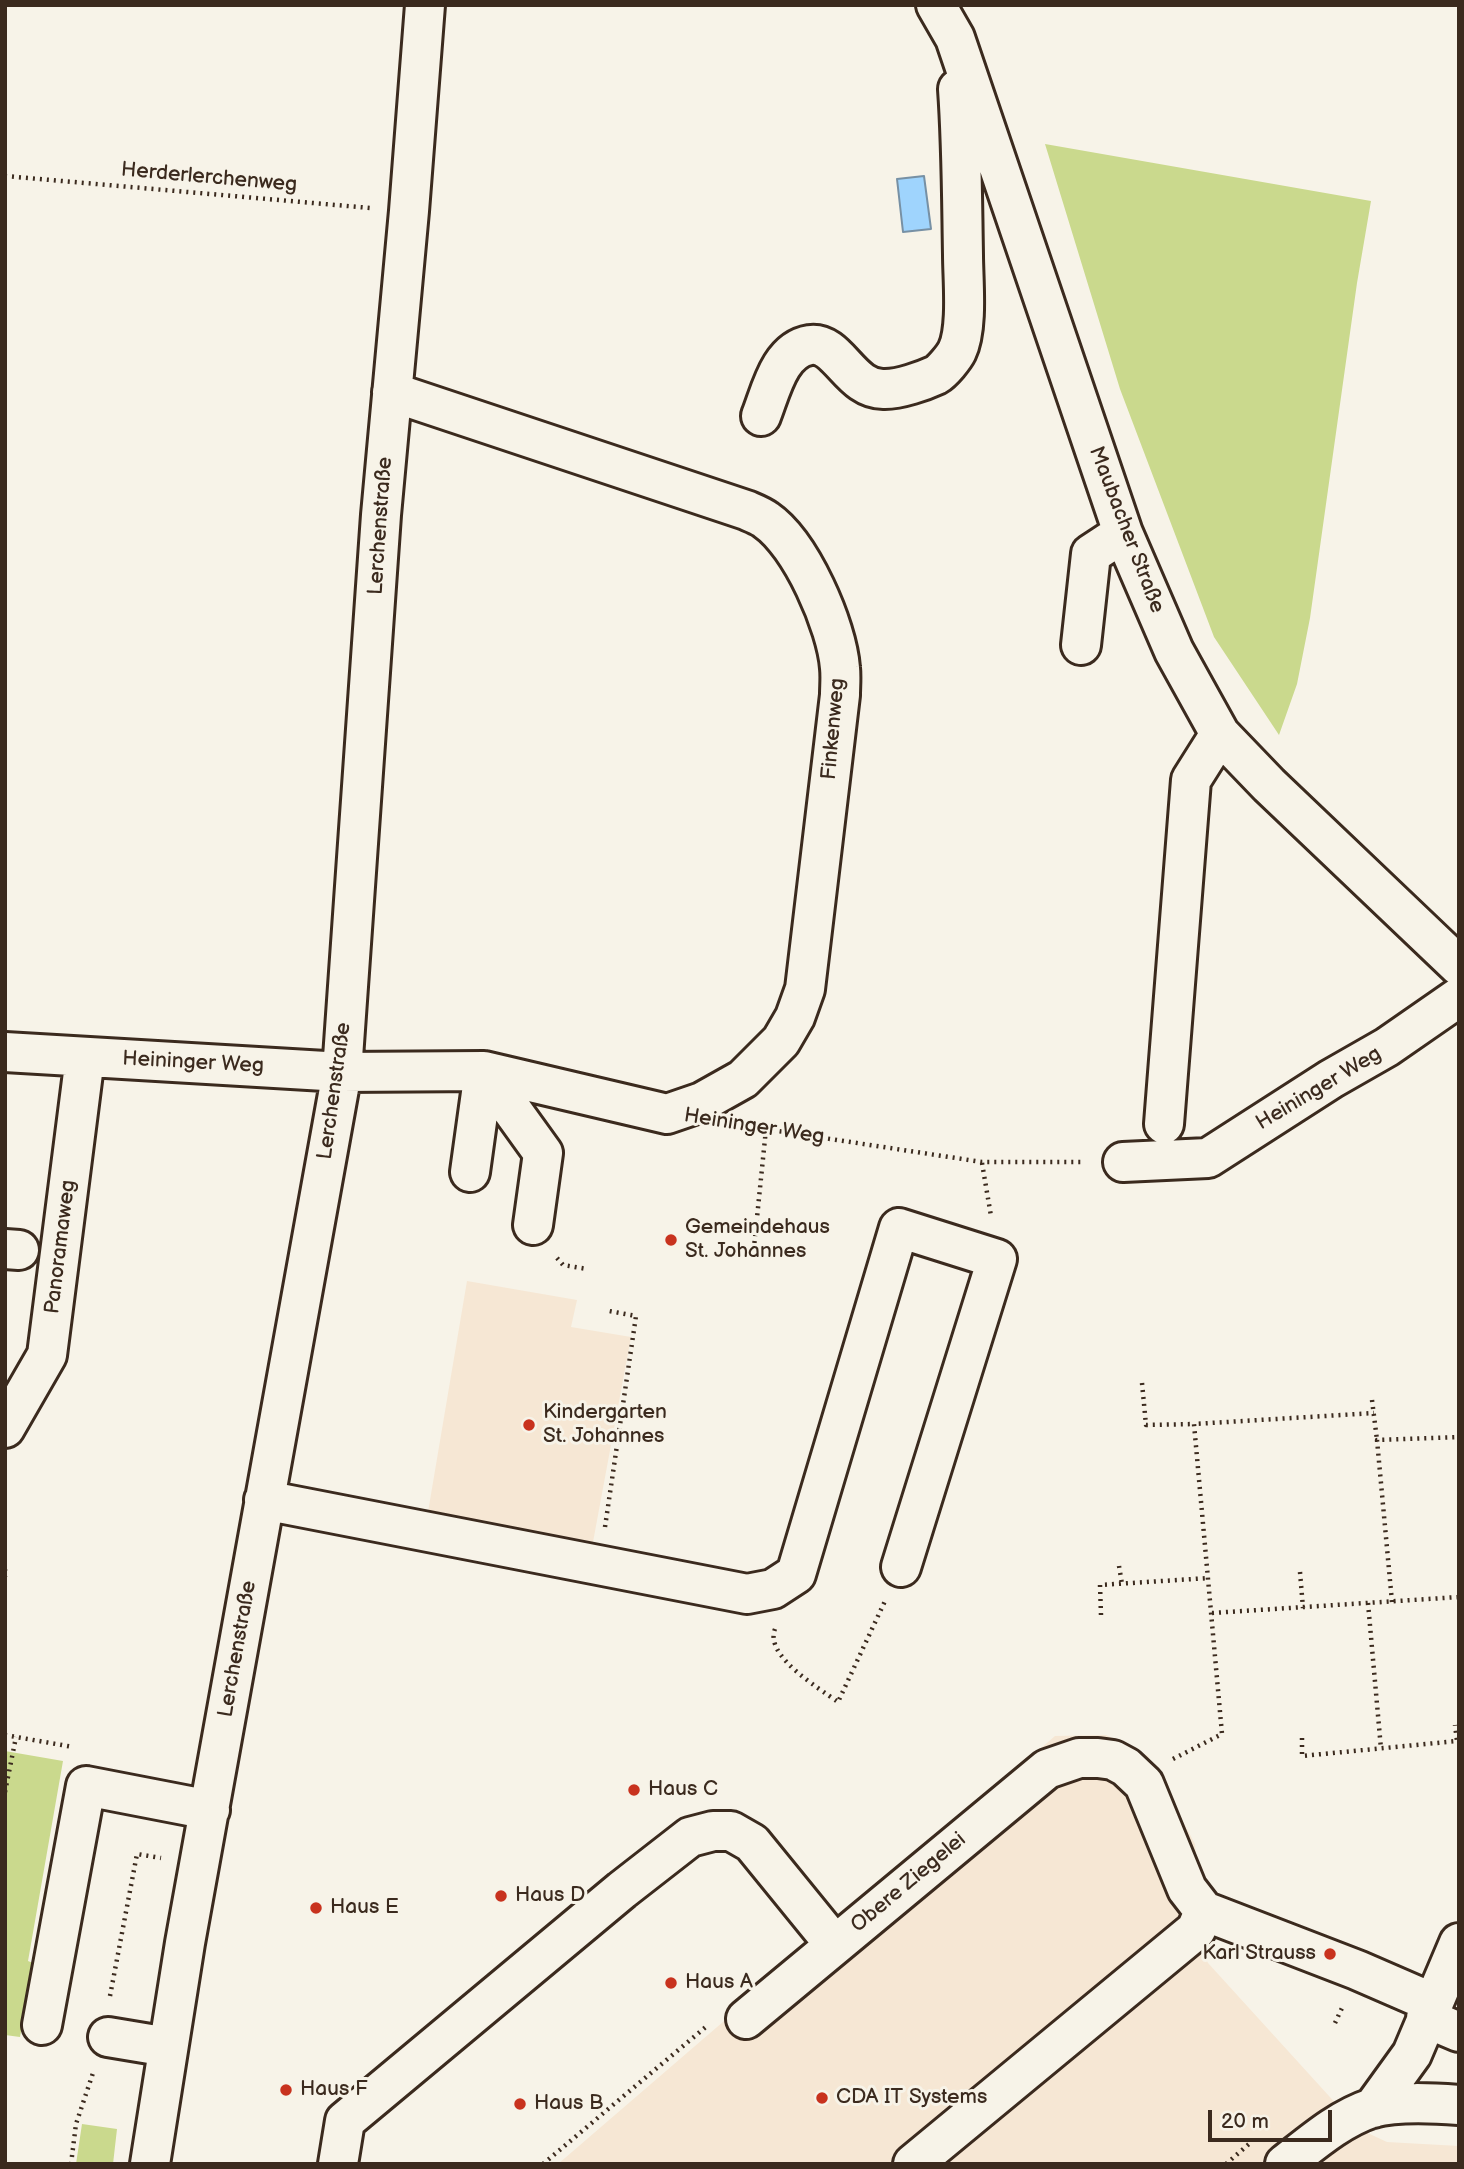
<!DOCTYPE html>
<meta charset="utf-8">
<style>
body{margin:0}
#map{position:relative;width:1464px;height:2169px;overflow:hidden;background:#f7f3e8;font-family:"Balsamiq Sans",sans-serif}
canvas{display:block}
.frame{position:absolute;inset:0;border:7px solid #3b2a1e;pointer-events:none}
.scale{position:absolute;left:1208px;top:2110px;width:124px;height:32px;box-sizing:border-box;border:4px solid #3b2a1e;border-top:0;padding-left:9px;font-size:21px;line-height:24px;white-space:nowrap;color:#3b2a1e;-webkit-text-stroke:5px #f7f3e8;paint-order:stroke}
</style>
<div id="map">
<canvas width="1464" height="2169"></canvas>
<div class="frame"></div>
<div class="scale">20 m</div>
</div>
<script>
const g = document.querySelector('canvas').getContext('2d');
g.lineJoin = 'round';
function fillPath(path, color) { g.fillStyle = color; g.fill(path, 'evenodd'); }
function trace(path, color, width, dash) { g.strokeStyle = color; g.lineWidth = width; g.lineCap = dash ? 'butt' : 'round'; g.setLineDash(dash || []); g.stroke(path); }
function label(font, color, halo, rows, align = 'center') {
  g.font = font + ' "Balsamiq Sans",sans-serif'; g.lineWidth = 6; g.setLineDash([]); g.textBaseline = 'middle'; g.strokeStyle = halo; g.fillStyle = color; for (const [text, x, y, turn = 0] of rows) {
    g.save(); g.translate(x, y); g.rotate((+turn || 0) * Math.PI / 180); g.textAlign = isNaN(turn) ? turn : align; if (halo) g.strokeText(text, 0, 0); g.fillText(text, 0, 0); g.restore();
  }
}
fillPath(new Path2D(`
 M 467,1281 L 577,1300 L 571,1327 L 631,1337 L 593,1542 L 428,1512 Z
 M 1106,1735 L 1148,1756 L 1195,1844 L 1203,1952 L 1208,1963 L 1359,2129 L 1387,2142 L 1459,2146 L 1459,2164 L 558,2164 L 1055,1736 Z`), '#f6e7d4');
fillPath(new Path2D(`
 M 1045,144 L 1371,201 L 1357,283 L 1310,618 L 1297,684 L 1279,735 L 1214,637 L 1120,389 Z
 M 5,1751 L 63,1761 L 28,1961 L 33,1963 L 20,2037 L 5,2035 Z
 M 82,2124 L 117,2129 L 113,2164 L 76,2164 Z`), '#cad98d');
const water = new Path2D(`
 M 924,176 L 931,229 L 903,232 L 897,179 Z`);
fillPath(water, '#9fd4fd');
trace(water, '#7790a4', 2);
const minor = new Path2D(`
 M 936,5 L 955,38 L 1123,533 L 1174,651 L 1220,734 L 1269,785 L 1459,966
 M 761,416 C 771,391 779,350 810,345 C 839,341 850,391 885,389 C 900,389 923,381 936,375 C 943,371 954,357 957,351 C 968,328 963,280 963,255 C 962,200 962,144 958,89
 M 1081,645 L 1091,554 L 1123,533
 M 5,1052 L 342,1072 L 484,1071 L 667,1114 L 702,1102 L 743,1079 L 781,1041 L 795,1017 L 805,989 L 840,695 C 840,686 841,677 840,668 C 837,626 801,544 766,520 C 761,516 753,513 746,510 L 392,392
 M 484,1071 L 543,1153 L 533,1225
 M 1164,1124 L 1191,780 L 1220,734
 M 1123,1162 L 1208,1158 L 1331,1079 L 1387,1047 L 1459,997
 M 470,1172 L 484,1071
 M 5,1249 L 19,1250
 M 5,1428 L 47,1355 L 85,1057
 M 264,1500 L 747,1594 L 773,1589 L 796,1574 L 899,1228 L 997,1259 L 901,1567
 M 1426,2018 L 1459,2032
 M 746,2019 L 1047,1769 L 1079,1758 L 1098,1758 L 1113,1760 L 1126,1767 L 1144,1784 L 1187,1889 L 1204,1911 L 1357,1970 L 1433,2003
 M 42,2025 L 86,1786 L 210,1810
 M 108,2037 L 168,2047
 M 1373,2108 L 1412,2054 L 1459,1943
 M 150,2164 L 185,1943 L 342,1072 L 381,515 L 409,211 L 425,5
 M 338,2164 L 345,2121 L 622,1890 L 690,1837 L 713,1831 L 731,1831 L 752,1843 L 835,1945
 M 913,2164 L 1196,1930 L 1204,1911
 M 1285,2164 C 1312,2143 1339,2119 1372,2108 C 1397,2101 1432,2103 1459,2105`);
trace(minor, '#3b2a1e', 44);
trace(new Path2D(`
 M 5,176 L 370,208
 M 745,1126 L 982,1162 L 1083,1162
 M 982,1163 L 991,1216
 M 753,1257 L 766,1129
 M 557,1258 L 563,1265 L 587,1269
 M 1142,1383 L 1146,1425 L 1194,1424
 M 1372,1400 L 1377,1440
 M 605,1527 L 636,1316 L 609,1311
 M 1119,1566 L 1122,1584
 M 5,1569 L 5,1577
 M 1300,1572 L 1303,1608
 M 1392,1602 L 1377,1440 L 1459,1437
 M 1368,1603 L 1381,1749
 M 1212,1613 L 1459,1597
 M 1101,1615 L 1100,1585 L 1209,1578
 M 775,1629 C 764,1656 819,1688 838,1702 L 885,1601
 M 5,1735 L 73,1747
 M 1302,1738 L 1302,1756 L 1457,1741 L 1455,1725
 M 1173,1759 L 1222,1734 L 1194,1424 L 1374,1413
 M 5,1792 L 16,1737
 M 110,1996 L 137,1854 L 161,1858
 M 1335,2023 L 1342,2008
 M 71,2164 L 76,2124 L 93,2073
 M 543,2164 L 708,2025
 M 1226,2164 L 1249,2144`), '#3b2a1e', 4.5, [2, 5]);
trace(minor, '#f7f3e8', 38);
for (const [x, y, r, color] of [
 [671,1240,7,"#c8321e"],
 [529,1425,7,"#c8321e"],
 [634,1790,7,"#c8321e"],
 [501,1896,7,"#c8321e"],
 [316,1908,7,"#c8321e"],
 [1330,1954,7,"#c8321e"],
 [671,1983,7,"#c8321e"],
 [286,2090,7,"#c8321e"],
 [822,2098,7,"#c8321e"],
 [520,2104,7,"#c8321e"]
]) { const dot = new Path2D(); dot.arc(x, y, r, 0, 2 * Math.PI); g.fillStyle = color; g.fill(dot); trace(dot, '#f7f3e8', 2.5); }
label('21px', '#3b2a1e', '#f7f3e8', [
 ["Herderlerchenweg",209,178,5],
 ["Lerchenstraße",381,526,-86],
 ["Maubacher Straße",1126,530,69],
 ["Finkenweg",834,729,-85],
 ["Heininger Weg",193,1063,3],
 ["Heininger Weg",1319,1089,-31],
 ["Lerchenstraße",335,1091,-82],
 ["Heininger Weg",754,1127,9],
 ["Panoramaweg",61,1247,-83],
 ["Lerchenstraße",238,1649,-80],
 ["Obere Ziegelei",909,1883,-40]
]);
label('21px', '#3b2a1e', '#f7f3e8', [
 ["Gemeindehaus",685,1228],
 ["St. Johannes",685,1252],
 ["Kindergarten",543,1413],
 ["St. Johannes",543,1437],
 ["Haus C",648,1790],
 ["Haus D",515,1896],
 ["Haus E",330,1908],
 ["Karl Strauss",1316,1954,"right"],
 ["Haus A",685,1983],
 ["Haus F",300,2090],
 ["CDA IT Systems",836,2098],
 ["Haus B",534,2104]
], 'left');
</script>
